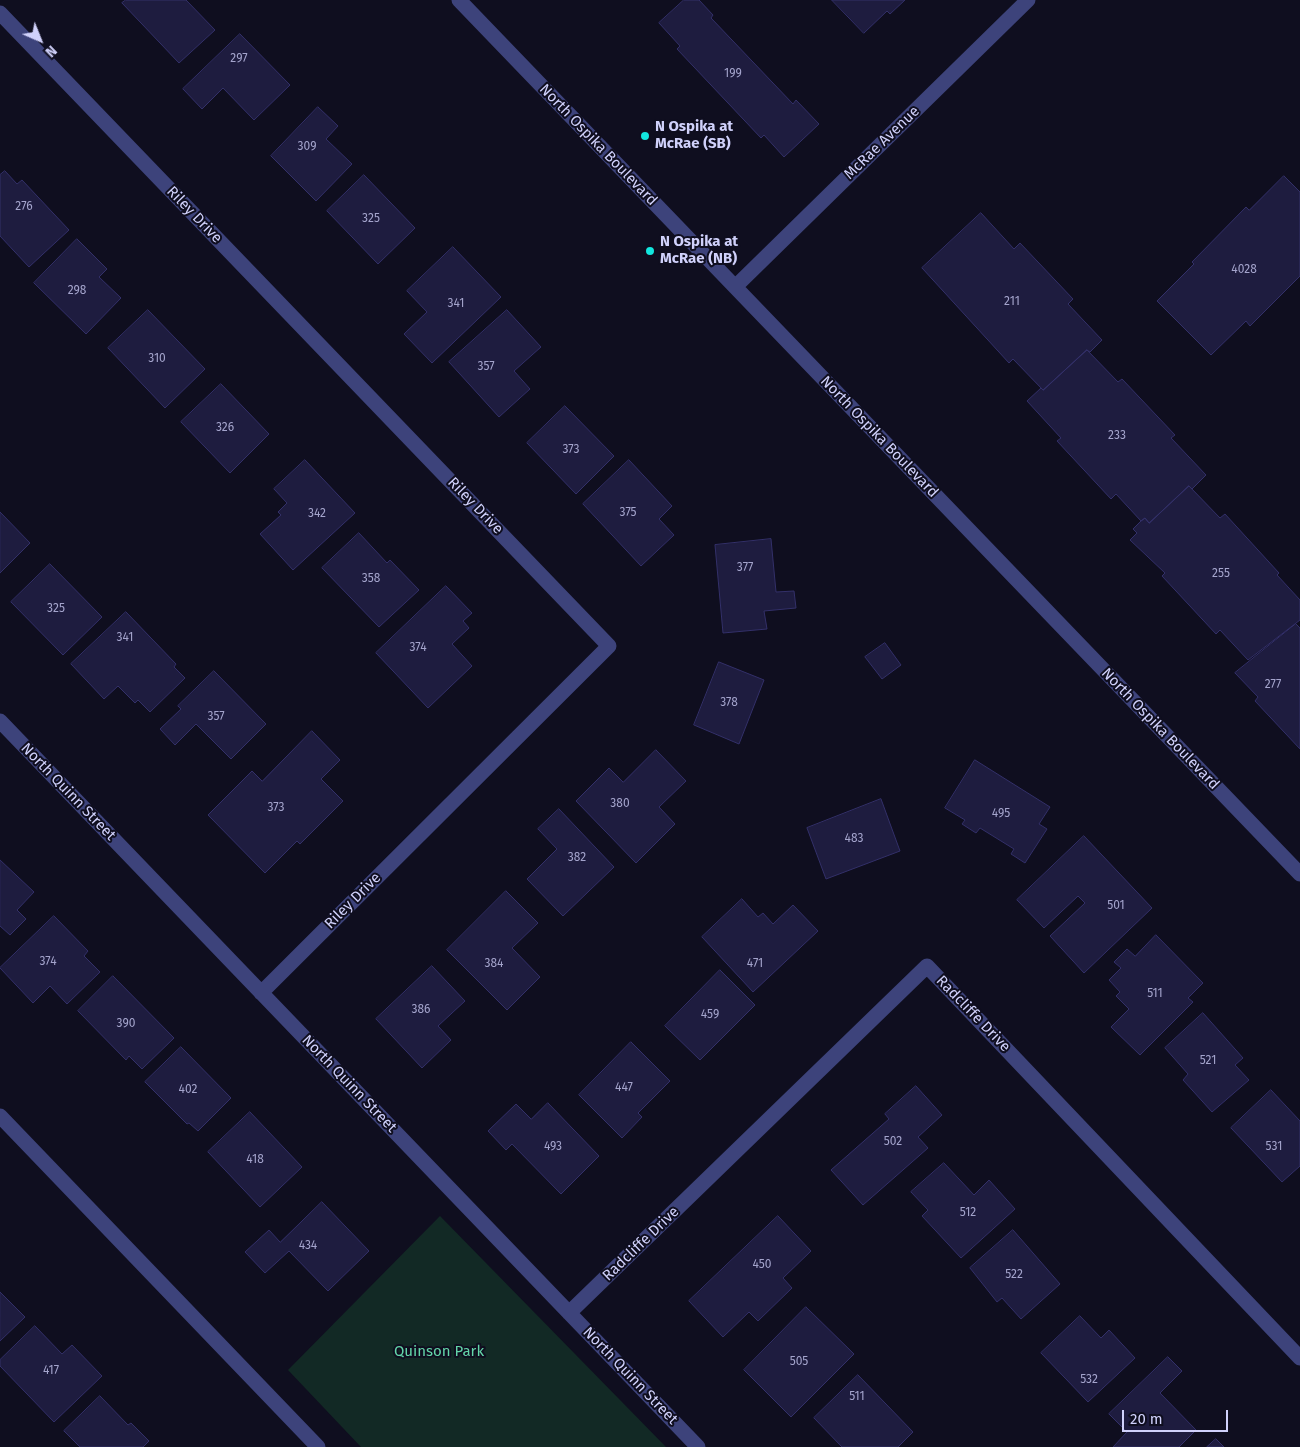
<!DOCTYPE html>
<style>
body{margin:0}
#map{position:relative;width:1300px;height:1447px;overflow:hidden;background:#0f0e1f;font-family:"Fira Sans",sans-serif}
canvas{display:block}
.north{position:absolute;left:15px;top:15px;width:50px;height:50px;-webkit-text-stroke:4px #0f0e1f;paint-order:stroke;rotate:136deg;font-size:14px;font-weight:700;line-height:20px;text-align:center;color:#d0d1fb}
.north::after{content:'';display:block;margin:auto;width:18px;height:22px;background:#d0d1fb;clip-path:polygon(50% 0,100% 100%,50% 72%,0 100%)}
.scale{position:absolute;left:1122px;top:1410px;width:106px;height:22px;box-sizing:border-box;border:2px solid #d0d1fb;border-top:0;padding-left:6px;font-size:15px;line-height:18px;white-space:nowrap;color:#d0d1fb;-webkit-text-stroke:4px #0f0e1f;paint-order:stroke}
</style>
<div id="map">
<canvas width="1300" height="1447"></canvas>
<div class="north">N</div>
<div class="scale">20 m</div>
</div>
<script>
const g = document.querySelector('canvas').getContext('2d');
g.lineJoin = 'round';
function fillPath(path, color) { g.fillStyle = color; g.fill(path, 'evenodd'); }
function trace(path, color, width, dash) { g.strokeStyle = color; g.lineWidth = width; g.lineCap = dash ? 'butt' : 'round'; g.setLineDash(dash || []); g.stroke(path); }
function label(font, color, halo, rows, align = 'center') {
  g.font = font + ' "Fira Sans",sans-serif'; g.lineWidth = 4; g.setLineDash([]); g.textBaseline = 'middle'; g.strokeStyle = halo; g.fillStyle = color; for (const [text, x, y, turn = 0] of rows) {
    g.save(); g.translate(x, y); g.rotate((+turn || 0) * Math.PI / 180); g.textAlign = isNaN(turn) ? turn : align; if (halo) g.strokeText(text, 0, 0); g.fillText(text, 0, 0); g.restore();
  }
}
fillPath(new Path2D(`
 M 440,1216 L 666,1447 L 361,1447 L 288,1370 Z`), '#122925');
const building = new Path2D(`
 M 126,0 L 186,0 L 215,30 L 179,63 L 122,3 Z
 M 684,0 L 699,0 L 713,15 L 711,18 L 793,104 L 796,100 L 819,124 L 784,157 L 764,135 L 761,138 L 677,49 L 680,46 L 659,23 Z
 M 832,0 L 905,0 L 890,14 L 887,11 L 864,33 Z
 M 240,34 L 290,85 L 254,120 L 223,88 L 202,109 L 183,89 Z
 M 318,107 L 338,126 L 326,139 L 352,164 L 316,201 L 271,156 Z
 M 5,171 L 17,184 L 22,180 L 69,230 L 29,267 L 0,236 L 0,175 Z
 M 364,175 L 415,228 L 378,264 L 327,211 Z
 M 1284,176 L 1300,192 L 1300,276 L 1250,326 L 1246,321 L 1211,355 L 1157,301 L 1194,264 L 1192,262 L 1246,207 L 1249,210 Z
 M 981,213 L 1014,249 L 1020,243 L 1073,299 L 1068,304 L 1102,340 L 1090,352 L 1087,350 L 1043,390 L 1013,359 L 1009,363 L 922,268 Z
 M 77,239 L 107,269 L 99,277 L 121,298 L 86,334 L 34,283 Z
 M 453,247 L 501,297 L 432,363 L 404,334 L 427,312 L 407,291 Z
 M 148,310 L 205,369 L 165,408 L 108,348 Z
 M 507,310 L 541,347 L 514,371 L 530,389 L 499,417 L 449,362 Z
 M 1087,350 L 1118,382 L 1122,379 L 1175,435 L 1171,438 L 1206,475 L 1192,489 L 1189,486 L 1149,523 L 1145,518 L 1141,521 L 1116,494 L 1111,499 L 1057,441 L 1061,438 L 1027,401 L 1041,388 L 1043,390 Z
 M 221,384 L 269,434 L 230,473 L 181,422 Z
 M 565,406 L 614,456 L 576,494 L 527,443 Z
 M 305,460 L 355,513 L 293,570 L 260,534 L 281,515 L 278,512 L 287,503 L 274,489 Z
 M 629,460 L 672,506 L 659,519 L 674,535 L 641,566 L 583,504 Z
 M 1189,486 L 1220,518 L 1225,514 L 1279,573 L 1277,575 L 1300,600 L 1300,620 L 1248,660 L 1220,630 L 1216,634 L 1162,576 L 1165,573 L 1130,540 L 1137,533 L 1133,529 L 1141,521 L 1145,518 L 1149,523 Z
 M 0,512 L 30,543 L 0,573 Z
 M 359,533 L 387,563 L 390,560 L 419,590 L 379,627 L 322,568 Z
 M 771,539 L 776,592 L 794,591 L 796,608 L 764,611 L 767,629 L 723,633 L 715,545 Z
 M 50,564 L 102,617 L 63,655 L 11,602 Z
 M 446,586 L 472,613 L 463,621 L 469,628 L 452,644 L 472,666 L 428,708 L 376,653 Z
 M 126,612 L 176,664 L 174,667 L 185,678 L 150,712 L 138,700 L 135,703 L 118,686 L 104,699 L 71,664 Z
 M 1296,624 L 1300,628 L 1300,749 L 1255,701 L 1258,697 L 1235,673 Z
 M 885,643 L 901,665 L 882,679 L 865,657 Z
 M 719,662 L 764,680 L 739,744 L 694,725 Z
 M 214,671 L 266,724 L 231,759 L 196,724 L 175,745 L 160,729 L 181,709 L 178,706 Z
 M 312,731 L 340,760 L 321,779 L 343,801 L 300,844 L 297,841 L 265,873 L 208,815 L 252,771 L 262,781 Z
 M 656,750 L 686,781 L 659,807 L 675,824 L 636,863 L 576,801 L 609,768 L 623,782 Z
 M 975,760 L 1050,807 L 1039,824 L 1047,829 L 1025,863 L 1011,854 L 1014,849 L 980,828 L 976,833 L 962,824 L 965,820 L 945,808 Z
 M 881,799 L 900,851 L 826,879 L 807,828 Z
 M 559,809 L 614,867 L 563,916 L 527,879 L 557,849 L 538,829 Z
 M 1084,836 L 1152,908 L 1084,973 L 1050,936 L 1085,903 L 1078,896 L 1044,928 L 1017,900 Z
 M 0,860 L 34,892 L 17,910 L 26,919 L 10,935 L 0,926 Z
 M 506,891 L 538,923 L 512,948 L 540,977 L 507,1010 L 447,950 Z
 M 742,899 L 758,917 L 763,913 L 773,924 L 793,905 L 818,931 L 753,992 L 702,937 Z
 M 54,916 L 88,951 L 84,956 L 100,972 L 67,1004 L 50,986 L 33,1003 L 0,968 Z
 M 1156,935 L 1203,983 L 1188,998 L 1193,1002 L 1140,1055 L 1111,1027 L 1129,1009 L 1116,996 L 1120,992 L 1109,980 L 1121,968 L 1114,962 L 1127,949 L 1135,956 Z
 M 432,966 L 465,1001 L 438,1026 L 451,1040 L 422,1068 L 376,1019 Z
 M 720,970 L 755,1005 L 700,1060 L 665,1026 Z
 M 113,976 L 174,1038 L 142,1069 L 129,1056 L 126,1060 L 78,1011 Z
 M 1203,1013 L 1243,1058 L 1235,1065 L 1249,1080 L 1212,1112 L 1183,1080 L 1188,1074 L 1165,1048 Z
 M 631,1042 L 670,1081 L 638,1113 L 642,1117 L 622,1138 L 579,1095 Z
 M 181,1047 L 231,1098 L 198,1131 L 189,1123 L 187,1124 L 145,1082 Z
 M 916,1086 L 942,1115 L 918,1137 L 928,1148 L 863,1205 L 831,1170 L 889,1119 L 885,1114 Z
 M 1271,1090 L 1300,1121 L 1300,1166 L 1282,1182 L 1231,1128 Z
 M 548,1103 L 599,1156 L 561,1194 L 512,1144 L 506,1150 L 488,1131 L 516,1104 L 531,1119 Z
 M 250,1112 L 302,1167 L 260,1207 L 208,1152 Z
 M 944,1163 L 974,1195 L 989,1180 L 1015,1209 L 961,1258 L 922,1216 L 928,1210 L 911,1192 Z
 M 322,1202 L 369,1251 L 328,1291 L 289,1251 L 265,1273 L 245,1252 L 269,1230 L 280,1242 Z
 M 778,1216 L 811,1251 L 783,1278 L 792,1288 L 758,1321 L 749,1312 L 723,1337 L 689,1301 Z
 M 1013,1230 L 1060,1284 L 1021,1319 L 1002,1298 L 997,1302 L 970,1268 Z
 M 0,1292 L 25,1317 L 0,1341 Z
 M 806,1307 L 854,1354 L 791,1417 L 744,1370 Z
 M 1080,1316 L 1101,1338 L 1109,1330 L 1135,1358 L 1088,1402 L 1041,1353 Z
 M 35,1326 L 62,1354 L 72,1345 L 102,1376 L 54,1422 L 0,1366 L 0,1360 Z
 M 1168,1357 L 1182,1371 L 1160,1393 L 1196,1430 L 1179,1447 L 1113,1447 L 1127,1432 L 1109,1414 Z
 M 858,1375 L 913,1432 L 898,1447 L 842,1447 L 814,1418 Z
 M 100,1396 L 128,1425 L 131,1423 L 149,1441 L 143,1447 L 80,1447 L 64,1431 Z
 M 1216,1439 L 1224,1447 L 1207,1447 Z`);
fillPath(building, '#1e1c3f');
trace(building, '#333069', 1);
trace(new Path2D(`
 M 459,0 L 1300,874
 M 0,13 L 609,646 L 261,993
 M 735,287 L 1028,0
 M 0,721 L 698,1447
 M 0,1116 L 318,1447
 M 569,1313 L 927,966 L 1300,1358`), '#3d437b', 15);
for (const [x, y, r, color] of [
 [645,136,5,"#12e6de"],
 [650,251,5,"#12e6de"]
]) { const dot = new Path2D(); dot.arc(x, y, r, 0, 2 * Math.PI); g.fillStyle = color; g.fill(dot); trace(dot, '#0f0e1f', 2); }
label('12px', '#a4a4cc', null, [
 ["297",239,59],
 ["199",733,74],
 ["309",307,147],
 ["276",24,207],
 ["325",371,219],
 ["4028",1244,270],
 ["298",77,291],
 ["211",1012,302],
 ["341",456,304],
 ["310",157,359],
 ["357",486,367],
 ["326",225,428],
 ["233",1117,436],
 ["373",571,450],
 ["375",628,513],
 ["342",317,514],
 ["377",745,568],
 ["255",1221,574],
 ["358",371,579],
 ["325",56,609],
 ["341",125,638],
 ["374",418,648],
 ["277",1273,685],
 ["378",729,703],
 ["357",216,717],
 ["380",620,804],
 ["373",276,808],
 ["495",1001,814],
 ["483",854,839],
 ["382",577,858],
 ["501",1116,906],
 ["374",48,962],
 ["384",494,964],
 ["471",755,964],
 ["511",1155,994],
 ["386",421,1010],
 ["459",710,1015],
 ["390",126,1024],
 ["521",1208,1061],
 ["447",624,1088],
 ["402",188,1090],
 ["502",893,1142],
 ["493",553,1147],
 ["531",1274,1147],
 ["418",255,1160],
 ["512",968,1213],
 ["434",308,1246],
 ["450",762,1265],
 ["522",1014,1275],
 ["505",799,1362],
 ["417",51,1371],
 ["532",1089,1380],
 ["511",857,1397]
]);
label('bold 15px', '#d0d1fb', '#0f0e1f', [
 ["N Ospika at",655,127],
 ["McRae (SB)",655,144],
 ["N Ospika at",660,242],
 ["McRae (NB)",660,259]
], 'left');
label('15px', '#d0d1fb', '#0f0e1f', [
 ["McRae Avenue",882,143,-44],
 ["North Ospika Boulevard",598,145,46],
 ["Riley Drive",194,215,46],
 ["North Ospika Boulevard",879,437,46],
 ["Riley Drive",475,506,46],
 ["North Ospika Boulevard",1160,729,46],
 ["North Quinn Street",68,792,46],
 ["Riley Drive",353,901,-45],
 ["Radcliffe Drive",973,1014,46],
 ["North Quinn Street",349,1084,46],
 ["Radcliffe Drive",641,1244,-44],
 ["North Quinn Street",630,1376,46]
]);
label('15px', '#63d5a9', '#0f0e1f', [
 ["Quinson Park",439,1352]
]);
</script>
